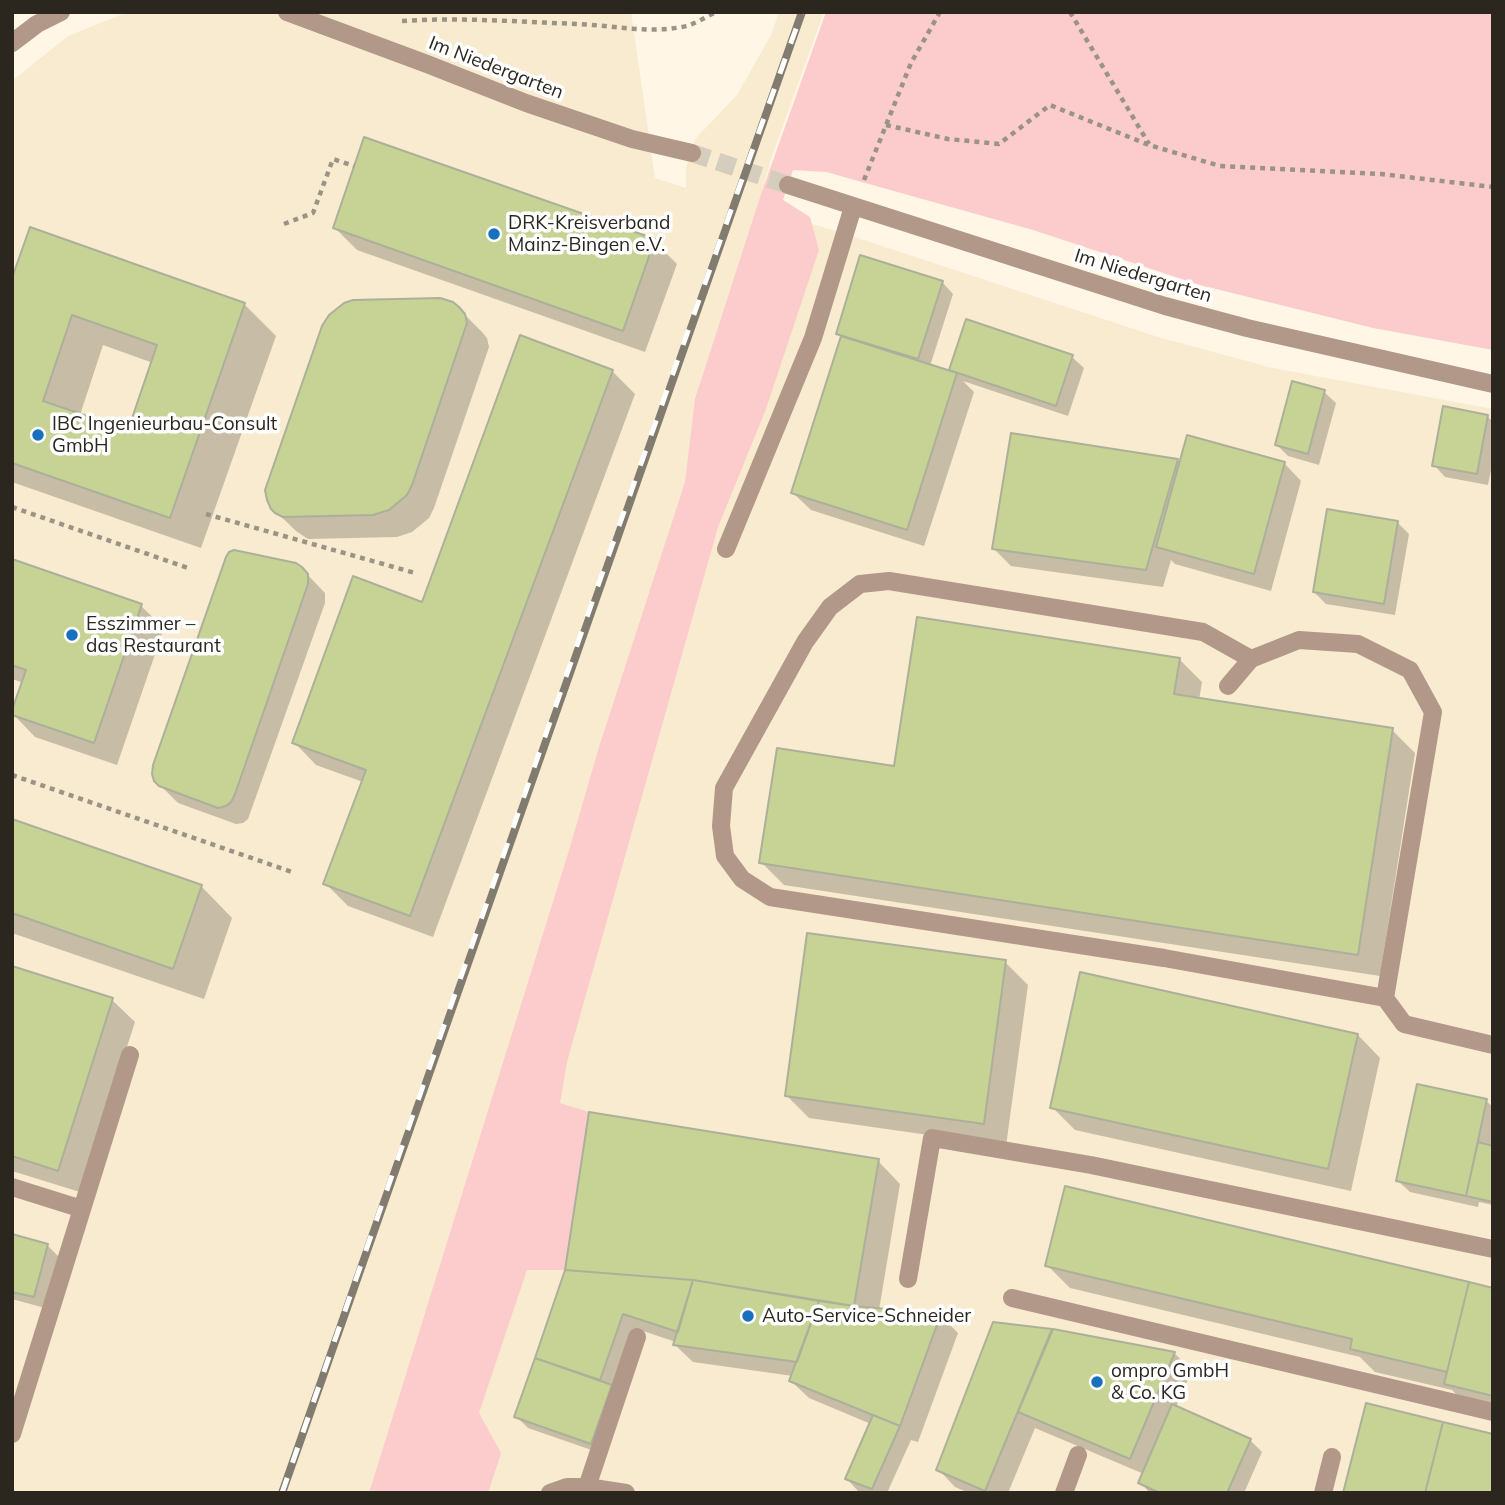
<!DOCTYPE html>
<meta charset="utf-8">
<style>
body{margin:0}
#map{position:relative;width:1505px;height:1505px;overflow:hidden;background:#fff6e5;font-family:Mulish,sans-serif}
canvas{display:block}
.frame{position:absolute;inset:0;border:14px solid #2b271f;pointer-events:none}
</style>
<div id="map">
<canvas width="1505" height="1505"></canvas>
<div class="frame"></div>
</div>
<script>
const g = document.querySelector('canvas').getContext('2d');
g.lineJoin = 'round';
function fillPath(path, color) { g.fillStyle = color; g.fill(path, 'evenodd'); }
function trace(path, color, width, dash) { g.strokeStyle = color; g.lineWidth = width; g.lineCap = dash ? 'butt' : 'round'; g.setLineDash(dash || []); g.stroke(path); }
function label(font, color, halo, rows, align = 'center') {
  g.font = font + ' Mulish,sans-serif'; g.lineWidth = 7; g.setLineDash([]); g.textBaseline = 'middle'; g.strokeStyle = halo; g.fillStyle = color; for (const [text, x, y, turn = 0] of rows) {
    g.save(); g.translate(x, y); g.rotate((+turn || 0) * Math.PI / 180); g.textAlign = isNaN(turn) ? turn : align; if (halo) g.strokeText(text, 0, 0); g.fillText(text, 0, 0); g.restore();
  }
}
fillPath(new Path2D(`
 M 135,12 L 631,12 L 655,178 L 686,188 L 686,168 L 696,138 L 737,95 L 771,35 L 779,12 L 824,12 L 771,159 L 757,208 L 843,233 L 1158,337 L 1273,368 L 1493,409 L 1493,1493 L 12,1493 L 12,81 L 68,36 L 120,15 Z`), '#f9ebcf');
fillPath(new Path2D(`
 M 826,12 L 1493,12 L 1493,350 L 1373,328 L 1200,285 L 1033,230 L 826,172 L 793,170 L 783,200 L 810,217 L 819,250 L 766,409 L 718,527 L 567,1062 L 560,1103 L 589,1112 L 565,1270 L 527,1270 L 479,1413 L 501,1453 L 488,1493 L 369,1493 L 570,847 L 599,747 L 685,482 L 695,399 L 761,194 Z`), '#fccccd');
fillPath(new Path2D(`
 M 335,228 L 654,241 L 677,264 L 645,352 L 357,250 Z
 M 942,282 L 953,294 L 930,366 L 956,374 L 951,369 L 1072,357 L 1084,368 L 1068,416 L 963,381 L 974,392 L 924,546 L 811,510 L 793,493 L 843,338 L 838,333 Z
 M 12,283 L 244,304 L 276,336 L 201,548 L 12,482 ZM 103,345 L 153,363 L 129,432 L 80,415 Z
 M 458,308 L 482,332 L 487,338 L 489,347 L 434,508 L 429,518 L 412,532 L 397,537 L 308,539 L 296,531 L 272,508 Z
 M 612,371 L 635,394 L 433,937 L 348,906 L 325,883 L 363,782 L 316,765 L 294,742 L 423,604 Z
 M 1324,392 L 1336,403 L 1319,465 L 1288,456 L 1277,445 Z
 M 1487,416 L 1493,422 L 1493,460 L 1488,485 L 1445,477 L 1434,465 Z
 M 1013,435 L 1178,461 L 1180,464 L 1284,463 L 1301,481 L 1271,591 L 1175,564 L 1171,560 L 1163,587 L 1011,566 L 994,549 Z
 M 1397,522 L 1409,534 L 1395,615 L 1326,604 L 1314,592 Z
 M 12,561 L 141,606 L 164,628 L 117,765 L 35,737 L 13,714 L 24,683 L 12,679 Z
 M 301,568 L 325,593 L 325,603 L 248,819 L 243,823 L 236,824 L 178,803 L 155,780 Z
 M 1179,659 L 1202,682 L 1199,700 L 1392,730 L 1415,753 L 1380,976 L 784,885 L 761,862 L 896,768 Z
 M 12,821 L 201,886 L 232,918 L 204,999 L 12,933 Z
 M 1005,962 L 1028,985 L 1006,1146 L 809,1118 L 787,1096 Z
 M 12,968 L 112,1000 L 135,1022 L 80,1192 L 12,1171 Z
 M 1358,1035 L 1380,1058 L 1351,1191 L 1075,1130 L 1052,1107 Z
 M 1486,1101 L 1493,1107 L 1493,1137 L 1491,1147 L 1493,1147 L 1493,1205 L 1479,1202 L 1478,1207 L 1410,1192 L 1398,1181 Z
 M 878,1161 L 900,1184 L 879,1310 L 940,1315 L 958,1333 L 918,1442 L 911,1440 L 887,1493 L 865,1493 L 858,1491 L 847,1479 L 871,1424 L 809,1398 L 791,1381 L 793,1376 L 693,1362 L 675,1345 L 676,1342 L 640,1330 L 603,1454 L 528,1428 L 516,1416 L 567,1270 Z
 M 12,1236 L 47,1245 L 59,1257 L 45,1308 L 12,1299 Z
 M 1047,1265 L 1493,1289 L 1493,1403 L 1457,1395 L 1452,1390 L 1375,1372 L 1360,1357 L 1070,1288 Z
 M 1051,1330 L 1053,1333 L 1174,1353 L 1192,1370 L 1176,1407 L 1250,1440 L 1262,1452 L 1244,1493 L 1150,1493 L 1140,1482 L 1144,1474 L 1035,1428 L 1008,1493 L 969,1493 L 955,1487 L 938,1469 Z`), '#0003');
const building = new Path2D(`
 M 364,137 L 655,239 L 623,331 L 333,228 Z
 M 30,227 L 245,303 L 170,518 L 12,463 L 12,278 ZM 72,315 L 157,345 L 128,430 L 43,401 Z
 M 860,255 L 943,281 L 918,359 L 836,334 Z
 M 440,298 L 453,302 L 459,307 L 465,314 L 467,323 L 412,485 L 407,495 L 389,510 L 373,515 L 283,517 L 275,513 L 271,509 L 267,500 L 265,490 L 322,326 L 329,315 L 344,303 L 353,300 Z
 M 966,319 L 1073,355 L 1056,406 L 949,370 Z
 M 520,335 L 613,370 L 410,916 L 323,884 L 366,770 L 292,743 L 353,576 L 422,602 Z
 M 841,336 L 957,373 L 907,530 L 791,493 Z
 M 1292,381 L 1325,390 L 1308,454 L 1275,445 Z
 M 1443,406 L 1488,415 L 1477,474 L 1432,466 Z
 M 1011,433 L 1178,459 L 1146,570 L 992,549 Z
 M 1187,435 L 1285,462 L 1254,574 L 1156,547 Z
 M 1327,509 L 1398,521 L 1384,604 L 1313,592 Z
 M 234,550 L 296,563 L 302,567 L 308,574 L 308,584 L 235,794 L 231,802 L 226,806 L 218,808 L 159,786 L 154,781 L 152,774 L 153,765 L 226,557 L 229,552 Z
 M 12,559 L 142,604 L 94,743 L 12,715 L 12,710 L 26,670 L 12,665 Z
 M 917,617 L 1180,658 L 1174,694 L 1393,728 L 1358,955 L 759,863 L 777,748 L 894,766 Z
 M 12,819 L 202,885 L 173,969 L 12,913 Z
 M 807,933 L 1006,960 L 984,1124 L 785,1096 Z
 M 12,966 L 113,998 L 58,1171 L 12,1156 Z
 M 1080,972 L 1358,1034 L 1328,1169 L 1050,1108 Z
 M 1417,1084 L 1487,1099 L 1466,1196 L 1396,1181 Z
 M 589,1112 L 879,1159 L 854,1306 L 693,1280 L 565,1270 Z
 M 1478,1142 L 1493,1146 L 1493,1202 L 1466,1196 Z
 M 1065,1186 L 1469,1282 L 1447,1372 L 1350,1349 L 1352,1339 L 1045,1266 Z
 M 12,1234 L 48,1244 L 34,1297 L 12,1292 Z
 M 565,1270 L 693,1280 L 678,1332 L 623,1314 L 600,1380 L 535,1358 Z
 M 693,1280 L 819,1301 L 797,1362 L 673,1345 Z
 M 1469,1282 L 1493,1288 L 1493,1396 L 1444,1384 Z
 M 819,1301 L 854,1306 L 941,1314 L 900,1426 L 789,1381 Z
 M 993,1322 L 1052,1329 L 985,1491 L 936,1470 Z
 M 1053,1329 L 1175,1352 L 1130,1459 L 1018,1412 Z
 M 535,1358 L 612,1385 L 591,1444 L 514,1417 Z
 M 1366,1403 L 1443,1422 L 1425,1493 L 1343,1493 Z
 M 1172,1404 L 1251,1439 L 1227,1493 L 1160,1493 L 1138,1483 Z
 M 873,1415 L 900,1426 L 872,1489 L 845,1479 Z
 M 1443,1422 L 1493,1434 L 1493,1493 L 1425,1493 Z`);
fillPath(building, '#c7d394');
trace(building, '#acb09b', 2);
trace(new Path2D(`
 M 692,153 L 788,185`), '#d5cdbd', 18, [18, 9]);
trace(new Path2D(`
 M 1070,12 L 1149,144
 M 402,21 C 461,17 520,22 579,24 C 615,26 651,34 687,26 C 696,23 706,17 716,12
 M 886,125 L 948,139 L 999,144 L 1050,105 L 1149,145 L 1220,166 L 1381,174 L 1493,187
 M 864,180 L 911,63 L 940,12
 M 284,224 L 313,213 L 333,159 L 354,166
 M 12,507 L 188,568
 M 206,514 L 415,573
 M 12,775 L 292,872`), '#9a9386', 4.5, [5, 5]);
trace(new Path2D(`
 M 287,12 L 427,64 L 526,103 L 632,139 L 692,153
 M 12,43 L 37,24 L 61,12
 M 788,185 L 1165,306 L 1247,328 L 1493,384
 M 726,549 L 813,338 L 853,207
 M 1251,659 L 1203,632 L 889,581 L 860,584 L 830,607 L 805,642 L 724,788 L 721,826 L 725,856 L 742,879 L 770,897 L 1164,958 L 1385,998
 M 1228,686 L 1251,659 L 1299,640 L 1358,644 L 1410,670 L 1433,712 L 1385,998 L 1404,1024 L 1493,1045
 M 12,1187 L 82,1209
 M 908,1279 L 932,1138 L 1091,1165 L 1493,1249
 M 1012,1298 L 1493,1412
 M 12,1434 L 130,1055
 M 587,1487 L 637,1337
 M 550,1493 L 567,1487 L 587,1487 L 626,1493
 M 1064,1493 L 1078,1455
 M 1323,1493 L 1332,1457`), '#b29889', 18);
const rail = new Path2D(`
 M 282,1493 C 453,998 625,504 802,12`);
trace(rail, '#827c70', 8);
trace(rail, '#fff', 5, [16]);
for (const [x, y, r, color] of [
 [494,234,7,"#1670bd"],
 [38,435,7,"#1670bd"],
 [72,635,7,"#1670bd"],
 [748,1316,7,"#1670bd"],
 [1097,1382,7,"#1670bd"]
]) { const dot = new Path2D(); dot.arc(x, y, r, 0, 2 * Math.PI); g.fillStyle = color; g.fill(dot); trace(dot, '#fff', 2.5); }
label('19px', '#2b271f', '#fff', [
 ["Im Niedergarten",496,68,21],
 ["Im Niedergarten",1143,276,17]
]);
label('19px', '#2b271f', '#fff', [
 ["DRK-Kreisverband",508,223],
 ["Mainz-Bingen e.V.",508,245],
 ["IBC Ingenieurbau-Consult",52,424],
 ["GmbH",52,446],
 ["Esszimmer –",86,624],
 ["das Restaurant",86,646],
 ["Auto-Service-Schneider",762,1316],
 ["ompro GmbH",1111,1371],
 ["& Co. KG",1111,1393]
], 'left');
</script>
